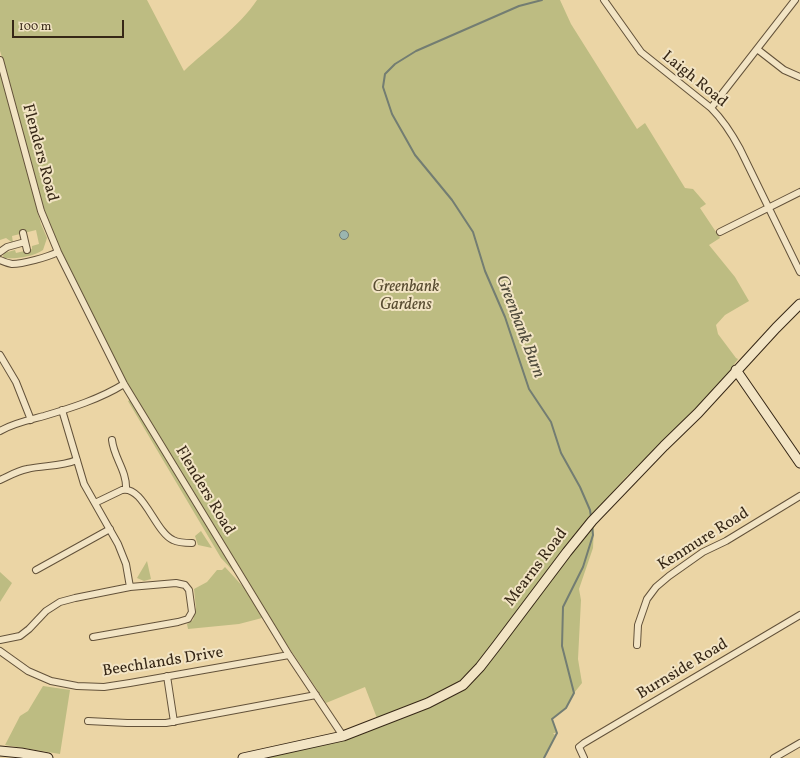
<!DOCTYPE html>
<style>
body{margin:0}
#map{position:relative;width:800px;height:758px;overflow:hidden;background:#ebd5a5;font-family:Vollkorn,serif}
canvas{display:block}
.scale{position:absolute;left:12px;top:20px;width:112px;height:18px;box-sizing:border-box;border:2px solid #362716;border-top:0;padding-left:5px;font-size:12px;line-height:14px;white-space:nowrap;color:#362716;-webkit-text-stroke:3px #f2e4c4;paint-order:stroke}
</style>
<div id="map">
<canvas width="800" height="758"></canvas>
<div class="scale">100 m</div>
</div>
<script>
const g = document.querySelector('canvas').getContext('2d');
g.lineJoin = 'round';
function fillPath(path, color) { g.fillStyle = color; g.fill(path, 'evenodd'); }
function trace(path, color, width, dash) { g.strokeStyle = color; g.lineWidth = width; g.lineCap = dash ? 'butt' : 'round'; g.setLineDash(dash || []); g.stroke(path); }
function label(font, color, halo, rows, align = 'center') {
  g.font = font + ' Vollkorn,serif'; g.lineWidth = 4; g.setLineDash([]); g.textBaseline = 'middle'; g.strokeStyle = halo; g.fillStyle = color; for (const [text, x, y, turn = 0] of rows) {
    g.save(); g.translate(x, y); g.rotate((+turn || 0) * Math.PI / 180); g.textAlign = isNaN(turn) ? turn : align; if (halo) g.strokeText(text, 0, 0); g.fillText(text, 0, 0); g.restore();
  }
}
fillPath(new Path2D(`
 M 0,0 L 147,0 L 184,71 C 207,49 239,27 257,0 L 560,0 L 571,24 L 637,129 L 645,123 L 685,188 L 693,189 L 706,204 L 700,208 L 720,238 L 709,245 L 735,277 L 749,301 L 725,315 L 716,325 L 718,334 L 736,358 L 738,359 L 720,384 L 685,420 L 627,476 L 593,514 L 596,522 L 594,527 L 593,548 L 579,589 L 581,600 L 578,659 L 582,683 L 574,693 L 566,708 L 552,719 L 557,733 L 553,733 L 555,735 L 544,758 L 262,758 C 299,750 346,743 380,726 L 365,687 L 326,703 L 282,637 L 127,383 L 56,240 L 34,182 L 8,77 L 0,51 Z
 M 0,73 L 41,224 L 47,238 L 43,250 C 33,257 16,259 4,258 L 3,256 L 4,253 L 15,250 L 16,253 L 32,249 L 32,246 L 39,244 L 36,230 L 12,236 L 13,243 L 6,238 L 0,240 Z
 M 132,399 L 237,573 L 236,574 L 221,558 L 128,401 Z
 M 201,531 L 212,548 L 198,545 L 195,536 Z
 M 147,561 L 151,579 L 144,581 L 137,578 Z
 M 225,567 L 247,591 L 262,618 L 239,624 L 188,629 L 187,624 L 193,620 L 196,608 L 194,589 L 207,582 L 217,570 L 222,570 Z
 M 0,572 L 12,583 L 0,602 Z
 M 43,686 L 70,690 L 60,754 L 5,745 L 20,716 L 28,711 Z`), '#bdbc82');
const water = new Path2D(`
 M339.5 235a4.5 4.5 0 1 1 9 0a4.5 4.5 0 1 1-9 0Z`);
fillPath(water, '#9bb6b0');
trace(water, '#737d72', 1);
trace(new Path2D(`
 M 542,0 L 519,6 L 416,51 L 395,64 L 385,74 L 383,87 L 392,114 L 415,155 L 452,200 L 473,232 L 485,271 L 505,317 L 529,389 L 551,422 L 561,453 L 580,487 L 590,510 L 591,517
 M 544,758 L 557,733 L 552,719 L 566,708 L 574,693 L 562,646 L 563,607 L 583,567 L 593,535 L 592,526`), '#737d72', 2);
const street = new Path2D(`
 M 604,0 L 641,52 L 711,108 C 724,121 732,134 740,149 L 800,272
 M 757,49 L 784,70 L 800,77
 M 0,60 L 41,211 L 58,252 L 124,384 L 289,655 L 343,736
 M 711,108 L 795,0
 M 720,232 L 800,192
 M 23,233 L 27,250
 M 0,252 L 7,247 L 25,242
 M 0,260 C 4,262 7,263 12,264 C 23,264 48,257 58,252
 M 0,355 L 16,382 L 31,420
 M 62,410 L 84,484 L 118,544 L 126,564 L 130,587
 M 0,431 C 13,423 29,420 44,416 C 71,408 100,399 124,384
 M 112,440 C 114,458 127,471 126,489
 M 0,480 C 9,476 17,471 27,469 C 44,465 60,467 77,460
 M 95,503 L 122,490 C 143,485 155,532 173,540 C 179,543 185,543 192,543
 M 36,570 L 110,529
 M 0,640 L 20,636 L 29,629 L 46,611 L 60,602 L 75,598 L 130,587 L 176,583 L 185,585 L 189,590 L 192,612 L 188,619 L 178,622 L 93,637
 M 637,645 L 638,625 L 647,599 L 656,587 L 669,576 L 703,552 L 726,541 L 800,496
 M 0,651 L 28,671 L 51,681 L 77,686 L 104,687 L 130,683 L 289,655
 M 167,676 L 174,722
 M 88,721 L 127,723 L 166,723 L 316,695
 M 584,758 L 579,747 L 584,743 L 800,615
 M 774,758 L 800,743`);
const secondary = new Path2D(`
 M 736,370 L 800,463
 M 0,751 L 21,753 L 48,758
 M 243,758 L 343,736 L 428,703 L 463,685 L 480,667 L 497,645 L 567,552 L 592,521 L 664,446 L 698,413 L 776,328 L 800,304`);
trace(street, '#63523a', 8);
trace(secondary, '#362716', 11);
trace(street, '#f2e4c4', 6);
trace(secondary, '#f2e4c4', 9);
label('16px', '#362716', '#f2e4c4', [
 ["Laigh Road",694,80,39],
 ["Flenders Road",39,153,75],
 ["Flenders Road",204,491,59],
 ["Kenmure Road",704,540,-32],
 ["Mearns Road",537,568,-53],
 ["Beechlands Drive",163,663,-9],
 ["Burnside Road",683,670,-31]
]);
label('italic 16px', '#584c31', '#f2e4c4', [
 ["Greenbank",406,288],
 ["Gardens",406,306]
]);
label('italic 17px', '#4f4b3c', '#f2e4c4', [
 ["Greenbank Burn",519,327,69]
]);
</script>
